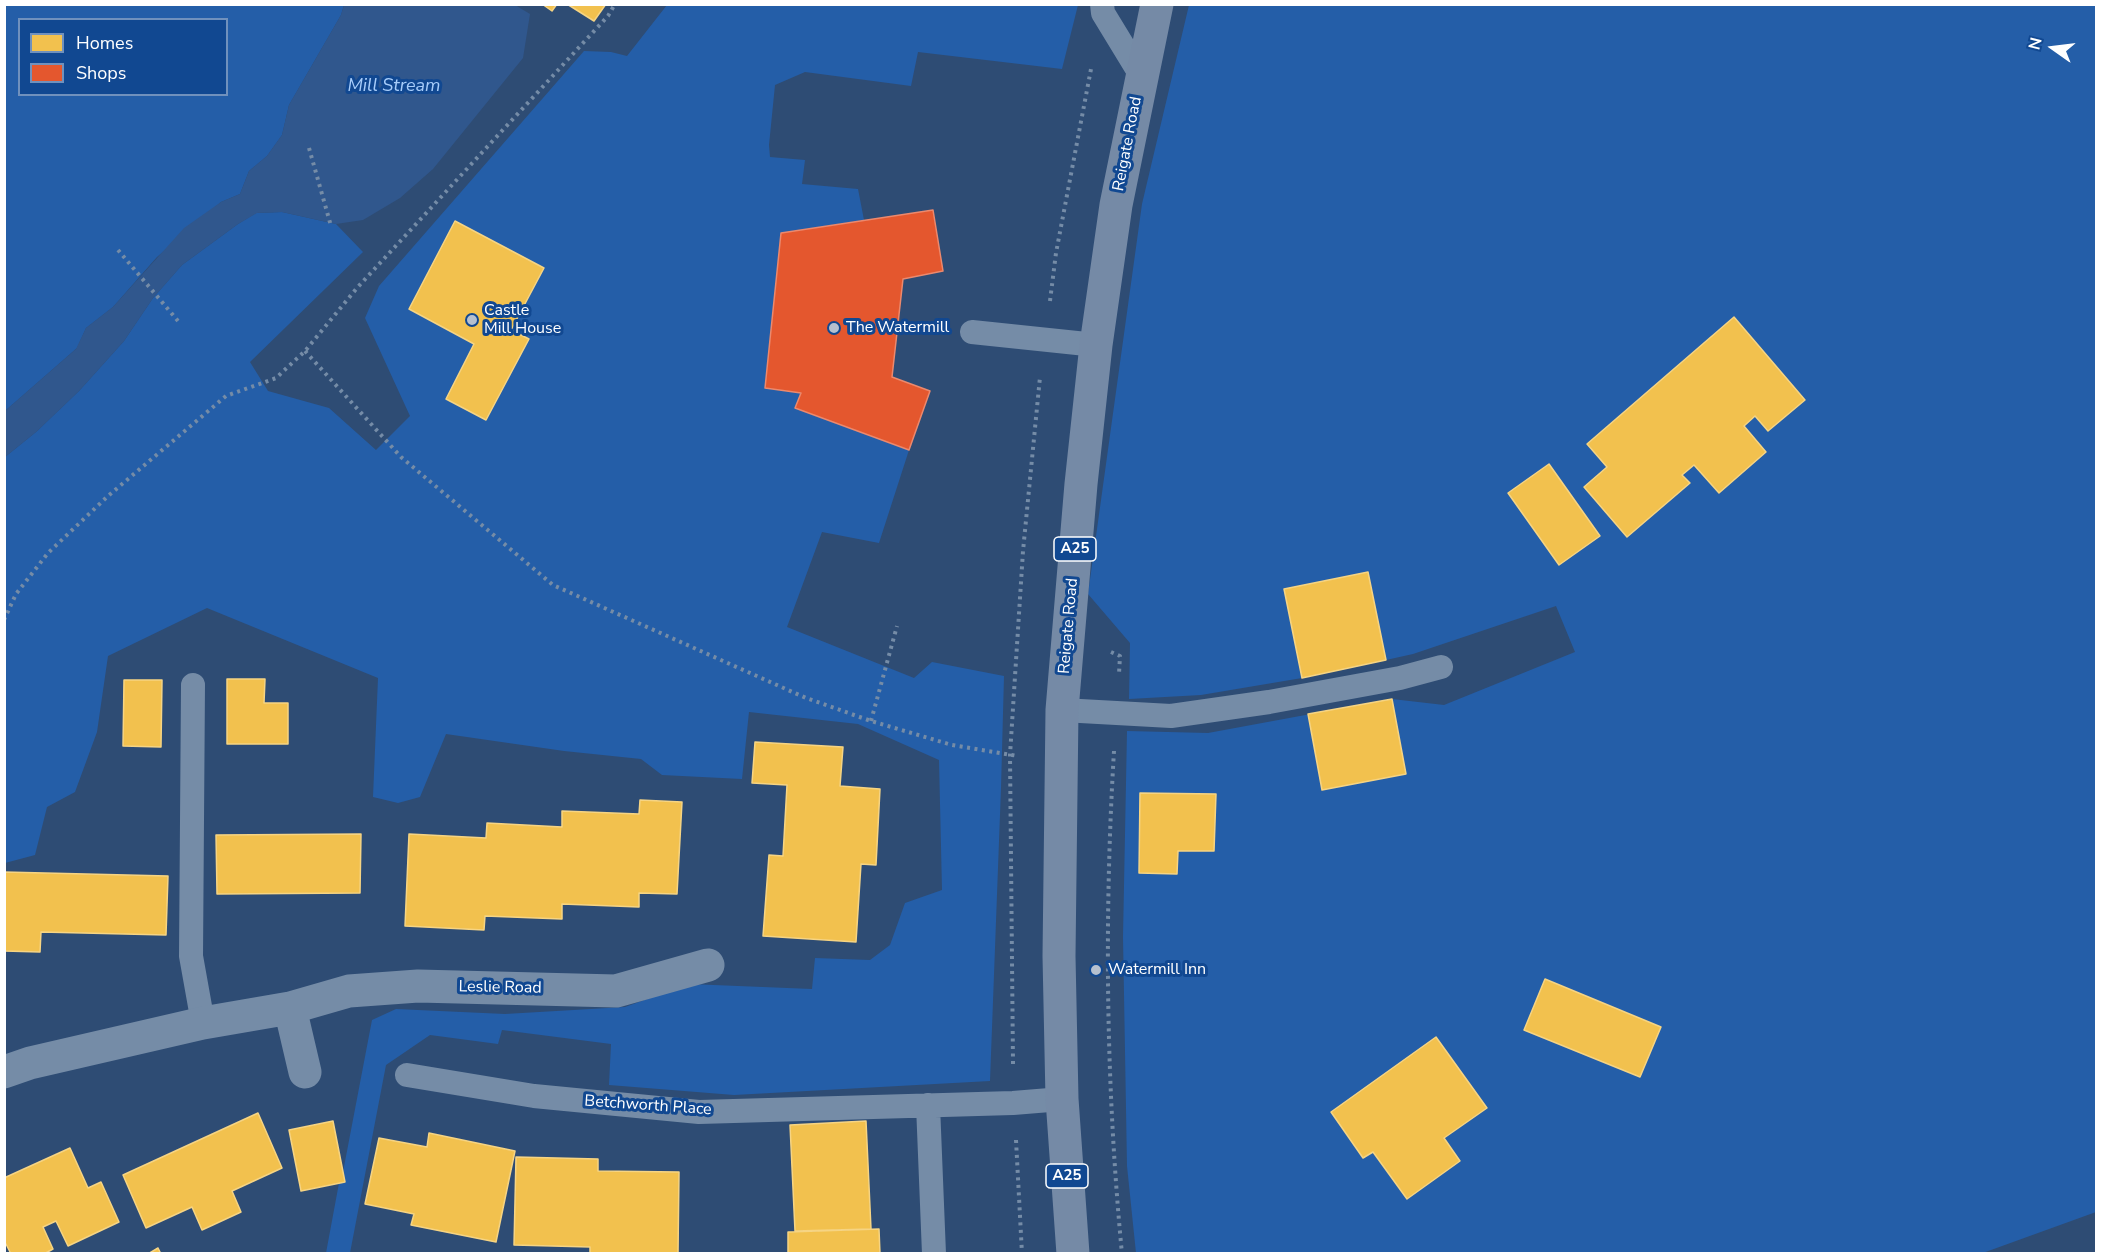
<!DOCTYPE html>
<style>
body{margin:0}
#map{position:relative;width:2101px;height:1258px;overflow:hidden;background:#2e4c74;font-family:"Nunito Sans",sans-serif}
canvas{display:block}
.frame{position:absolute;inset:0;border:6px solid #fff;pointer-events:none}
.legend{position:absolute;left:18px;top:18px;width:210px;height:78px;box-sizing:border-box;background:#114891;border:2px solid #7091bd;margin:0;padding:8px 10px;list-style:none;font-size:18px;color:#fff}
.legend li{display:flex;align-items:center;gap:12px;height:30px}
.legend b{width:30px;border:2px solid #7091bd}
.north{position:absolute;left:2023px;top:18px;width:60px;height:60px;-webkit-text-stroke:4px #114891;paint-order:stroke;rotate:284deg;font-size:16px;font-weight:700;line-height:24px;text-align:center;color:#fff}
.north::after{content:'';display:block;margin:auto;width:21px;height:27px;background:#fff;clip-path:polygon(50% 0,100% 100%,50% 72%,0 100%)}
</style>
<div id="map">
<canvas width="2101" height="1258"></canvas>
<div class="frame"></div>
<ul class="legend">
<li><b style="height:16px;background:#f2c14e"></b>Homes</li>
<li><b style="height:16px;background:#e4572e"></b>Shops</li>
</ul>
<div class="north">N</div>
</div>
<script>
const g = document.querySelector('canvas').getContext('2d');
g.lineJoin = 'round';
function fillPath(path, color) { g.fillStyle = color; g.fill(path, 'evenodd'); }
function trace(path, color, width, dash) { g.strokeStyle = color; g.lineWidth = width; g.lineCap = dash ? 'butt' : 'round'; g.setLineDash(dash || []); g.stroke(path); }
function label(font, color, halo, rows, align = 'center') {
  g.font = font + ' "Nunito Sans",sans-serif'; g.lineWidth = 6; g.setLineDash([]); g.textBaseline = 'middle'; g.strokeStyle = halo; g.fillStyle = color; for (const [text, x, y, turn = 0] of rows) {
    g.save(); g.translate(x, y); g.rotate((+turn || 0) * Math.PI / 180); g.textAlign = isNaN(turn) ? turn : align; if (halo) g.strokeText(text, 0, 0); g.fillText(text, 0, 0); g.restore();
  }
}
fillPath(new Path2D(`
 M 4,5 L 344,5 L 341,15 L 289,105 L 282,135 L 267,156 L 249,171 L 240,194 L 221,202 L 157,257 L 113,307 L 86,328 L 77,348 L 5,411 ZM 20,20 L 226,20 L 226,94 L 20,94 Z
 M 667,5 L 1078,5 L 1062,69 L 918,52 L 911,86 L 805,72 L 775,85 L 769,145 L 770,157 L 805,160 L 802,184 L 858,189 L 864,220 L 781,233 L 765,388 L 801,393 L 796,408 L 909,450 L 879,543 L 822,532 L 787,627 L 914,678 L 932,662 L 1004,676 L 1001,788 L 990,1081 L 734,1095 L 609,1085 L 611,1044 L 502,1030 L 498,1044 L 430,1035 L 386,1065 L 350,1253 L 326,1253 L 339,1183 L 345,1182 L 343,1172 L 372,1020 L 396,1009 L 505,1014 L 625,1007 L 689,984 L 812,989 L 815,958 L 870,960 L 890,945 L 905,903 L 942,890 L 939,760 L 858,724 L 749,712 L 742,779 L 662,775 L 641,759 L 564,751 L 446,734 L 420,797 L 398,803 L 373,797 L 378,678 L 207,608 L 108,656 L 97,732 L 75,792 L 47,807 L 35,855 L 5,863 L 5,457 L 36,432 L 79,391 L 124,341 L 153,298 L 182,265 L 238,224 L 256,213 L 282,212 L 336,224 L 363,252 L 250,362 L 268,391 L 329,408 L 376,450 L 410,416 L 365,318 L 379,286 L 584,51 L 611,52 L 627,56 Z
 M 1189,5 L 2096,5 L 2096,1212 L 1980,1254 L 1136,1253 L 1127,1166 L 1123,937 L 1127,731 L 1208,733 L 1392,699 L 1444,705 L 1575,652 L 1556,606 L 1413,654 L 1386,660 L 1302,678 L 1201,695 L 1129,699 L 1130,643 L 1088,594 L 1142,204 Z`), '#245ea8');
fillPath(new Path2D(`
 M 344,5 L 515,5 L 530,14 L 523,58 L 433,169 L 400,198 L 363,220 L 336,224 L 282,212 L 257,213 L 238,224 L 182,265 L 153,298 L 124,341 L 79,391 L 36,432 L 5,457 L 5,411 L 76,349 L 86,328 L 113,307 L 184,228 L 221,202 L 240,194 L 249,171 L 267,156 L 282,135 L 289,105 L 341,15 Z`), '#30578d');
const homes = new Path2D(`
 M 542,4 L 557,4 L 552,11 Z
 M 567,4 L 606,4 L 594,21 Z
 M 455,221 L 544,268 L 511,330 L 529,339 L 486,420 L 446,399 L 474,344 L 409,309 Z
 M 1734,317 L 1805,400 L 1768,431 L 1755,416 L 1744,426 L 1766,452 L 1719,493 L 1694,465 L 1682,475 L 1690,483 L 1627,537 L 1584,487 L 1607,467 L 1587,444 Z
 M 1549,464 L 1600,536 L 1559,565 L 1508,493 Z
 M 1368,572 L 1386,660 L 1302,678 L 1284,589 Z
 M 227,679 L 265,679 L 264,703 L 288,703 L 288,744 L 227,744 Z
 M 124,680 L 162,680 L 161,747 L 123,746 Z
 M 1392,699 L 1406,774 L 1322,790 L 1308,714 Z
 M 755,742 L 843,747 L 840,786 L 880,789 L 876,865 L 861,864 L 856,942 L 763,936 L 769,855 L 783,856 L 787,785 L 752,783 Z
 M 1140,793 L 1216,794 L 1214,851 L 1178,851 L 1177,874 L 1139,873 Z
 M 640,800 L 682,802 L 677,894 L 639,893 L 639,907 L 562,904 L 562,919 L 485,916 L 484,930 L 405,926 L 409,834 L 486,838 L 487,823 L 562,827 L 562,811 L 639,814 Z
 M 361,834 L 360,893 L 217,894 L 216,835 Z
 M 4,872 L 168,876 L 166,935 L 41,932 L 40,952 L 4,951 Z
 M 1545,979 L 1661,1027 L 1640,1077 L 1524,1030 Z
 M 1436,1037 L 1487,1108 L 1444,1138 L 1460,1161 L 1407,1199 L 1373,1152 L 1363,1158 L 1331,1112 Z
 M 258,1113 L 282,1168 L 232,1191 L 241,1212 L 202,1230 L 192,1207 L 146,1228 L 123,1175 Z
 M 333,1121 L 345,1182 L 301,1191 L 289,1130 Z
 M 866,1121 L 871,1229 L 795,1231 L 790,1125 Z
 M 429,1133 L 515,1151 L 496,1242 L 411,1225 L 414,1214 L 365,1204 L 379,1138 L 427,1147 Z
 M 70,1148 L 88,1188 L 101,1182 L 119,1222 L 68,1246 L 56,1221 L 43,1227 L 53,1249 L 44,1254 L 11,1254 L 6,1244 L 4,1245 L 4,1178 Z
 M 516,1157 L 598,1159 L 598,1171 L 679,1172 L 678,1254 L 590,1254 L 590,1247 L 514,1245 Z
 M 879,1229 L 880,1254 L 788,1254 L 788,1232 Z
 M 158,1248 L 161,1254 L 148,1254 Z`);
fillPath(homes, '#f2c14e');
trace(homes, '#f6d483', 1.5);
const shops = new Path2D(`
 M 933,210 L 943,271 L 903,279 L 892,377 L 930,391 L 909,450 L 795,408 L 801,393 L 765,388 L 781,233 Z`);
fillPath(shops, '#e4572e');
trace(shops, '#ec896d', 1.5);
trace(new Path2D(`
 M 309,148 L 331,226
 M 118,250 L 178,321
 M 1050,301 L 1056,253 L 1091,69
 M 305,351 L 401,457 L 553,585 L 806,698 L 871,721 L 952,745 L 1018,756
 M 4,620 L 16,594 L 48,553 L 108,496 L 226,396 L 276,378 L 305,351 L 357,288 L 608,16 L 615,4
 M 1111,652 L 1120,656 L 1119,674
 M 871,721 L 897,626
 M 1114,751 C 1104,918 1106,1087 1122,1254
 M 1013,1064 L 1010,755 L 1023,551 L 1040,377
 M 1016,1140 L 1022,1254`), '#758ca7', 4, [3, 4.5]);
trace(new Path2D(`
 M 1102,4 L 1103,13 L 1142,77
 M 972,332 L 1096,345
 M 193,685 L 191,956 L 203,1023
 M 1062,710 L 1171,716 L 1269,702 L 1400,678 L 1441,667
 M 407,1075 L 534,1096 L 699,1112 L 1013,1103 L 1062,1099
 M 928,1105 L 934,1254`), '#758ca7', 24);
trace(new Path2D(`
 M 290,1008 L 305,1072
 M 4,1072 L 30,1063 L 203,1023 L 290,1008 L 349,991 L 418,986 L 616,991 L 708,965`), '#758ca7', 33);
trace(new Path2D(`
 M 1073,1254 L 1062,1099 L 1059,956 L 1062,710 L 1081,484 L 1096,345 L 1116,205 L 1157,4`), '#758aa6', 33);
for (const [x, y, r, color] of [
 [472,320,6,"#b6c0ce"],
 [834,328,6,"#b6c0ce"],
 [1096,970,6,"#b6c0ce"]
]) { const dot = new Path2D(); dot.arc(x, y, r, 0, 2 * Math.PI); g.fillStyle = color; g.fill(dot); trace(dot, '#114891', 2); }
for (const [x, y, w] of [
 [1075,549,42],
 [1067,1176,42]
]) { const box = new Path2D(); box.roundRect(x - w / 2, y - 12, w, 24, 4.5); g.fillStyle = '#114891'; g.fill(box); trace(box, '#fff', 1.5); }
label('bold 15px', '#fff', null, [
 ["A25",1075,549],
 ["A25",1067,1176]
]);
label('16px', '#fff', '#114891', [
 ["Reigate Road",1128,144,-79],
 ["Reigate Road",1069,626,-85],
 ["Leslie Road",500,988,1],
 ["Betchworth Place",648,1106,4]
]);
label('16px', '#fff', '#114891', [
 ["Castle",484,311],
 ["Mill House",484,329],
 ["The Watermill",846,328],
 ["Watermill Inn",1108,970]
], 'left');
label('italic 18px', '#a8cdfa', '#114891', [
 ["Mill Stream",394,87]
]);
</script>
